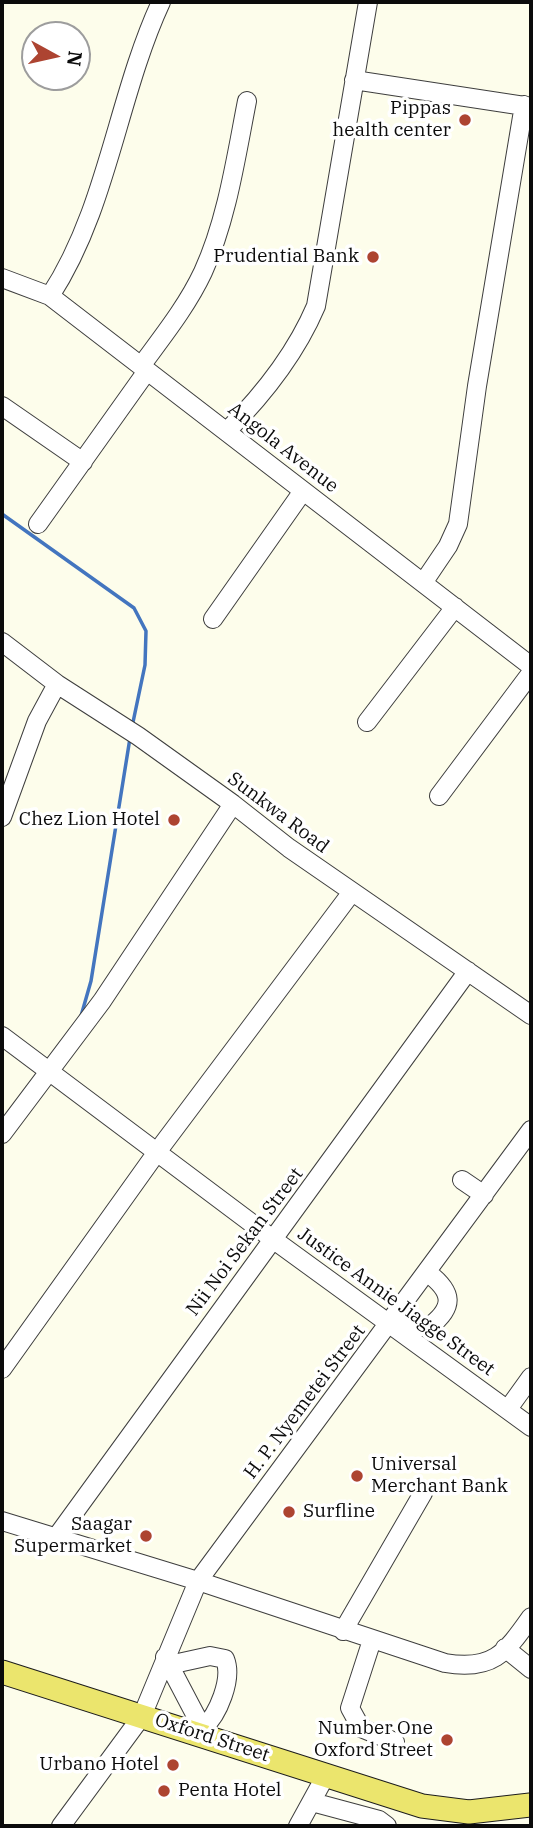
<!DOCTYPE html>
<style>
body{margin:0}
#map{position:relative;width:533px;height:1828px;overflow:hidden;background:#fdfdeb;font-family:"IBM Plex Serif",serif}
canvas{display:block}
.frame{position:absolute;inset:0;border:4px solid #0b0b0b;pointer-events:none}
.north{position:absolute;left:21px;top:21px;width:70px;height:70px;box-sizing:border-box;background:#fff;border:2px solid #9d9d9d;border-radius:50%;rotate:98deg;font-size:19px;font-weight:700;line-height:28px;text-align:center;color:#0b0b0b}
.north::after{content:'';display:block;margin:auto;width:24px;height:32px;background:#ad4431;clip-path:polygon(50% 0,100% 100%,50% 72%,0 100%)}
</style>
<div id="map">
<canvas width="533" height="1828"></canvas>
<div class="frame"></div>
<div class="north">N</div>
</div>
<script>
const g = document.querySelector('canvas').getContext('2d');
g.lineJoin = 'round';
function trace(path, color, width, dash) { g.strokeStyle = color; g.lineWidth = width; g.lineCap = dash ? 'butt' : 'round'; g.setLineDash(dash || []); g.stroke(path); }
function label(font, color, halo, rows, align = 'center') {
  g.font = font + ' "IBM Plex Serif",serif'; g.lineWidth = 7; g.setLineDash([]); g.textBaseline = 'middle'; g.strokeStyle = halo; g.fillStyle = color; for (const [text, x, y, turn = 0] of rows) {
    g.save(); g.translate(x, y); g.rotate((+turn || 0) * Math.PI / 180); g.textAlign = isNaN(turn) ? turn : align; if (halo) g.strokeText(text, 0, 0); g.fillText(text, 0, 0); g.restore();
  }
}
trace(new Path2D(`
 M 2,514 L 134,608 L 146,631 L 145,665 L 132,727
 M 81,1016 L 91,981 L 130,738`), '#4375bf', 3.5);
const minor = new Path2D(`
 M 354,80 L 531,107
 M 2,278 L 50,296 L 531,666
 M 50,296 C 108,207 117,97 161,2
 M 141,366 C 163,336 187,306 203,272 C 227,220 236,157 247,101
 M 2,406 L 83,462
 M 227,431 C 262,396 296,353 316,306 L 368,2
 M 38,524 L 147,371
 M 423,583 L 448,546 L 458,524 L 477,386 L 524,105
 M 213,619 L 303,491
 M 2,642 L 57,684 L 138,736 L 233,804 L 289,848 L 531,1015
 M 367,722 L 455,607
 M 439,796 L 531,673
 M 2,817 L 37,721 L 57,684
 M 2,1036 L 274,1240 L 531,1427
 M 2,1134 L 102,1001 L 233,804
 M 462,1180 L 484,1195
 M 398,1313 L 420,1327 L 429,1327 C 455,1307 453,1292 428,1273
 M 2,1369 L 157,1152 L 352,892
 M 508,1409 L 531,1377
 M 2,1521 L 198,1581 L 445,1663 C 492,1671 505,1654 531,1617
 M 55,1539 L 468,971
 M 343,1631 L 423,1493
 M 372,1640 L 350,1708 L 361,1728 L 395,1742
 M 505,1648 L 531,1669
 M 165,1657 L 207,1737
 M 169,1665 L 210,1656 L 225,1659 C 233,1679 218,1715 203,1728
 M 312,1802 L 379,1820 L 387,1826
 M 61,1826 L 142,1716 L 198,1581 L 531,1130
 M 298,1826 L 326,1775`);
const major = new Path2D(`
 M 2,1672 L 422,1806 L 469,1812 L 530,1805`);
trace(minor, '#3e3e3e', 20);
trace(major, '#1c1c1c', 25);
trace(minor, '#fff', 18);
trace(major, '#ebe56d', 23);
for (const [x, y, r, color] of [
 [465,120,7,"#ad4431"],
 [373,257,7,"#ad4431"],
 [174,820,7,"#ad4431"],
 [357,1476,7,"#ad4431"],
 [289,1512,7,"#ad4431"],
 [146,1536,7,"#ad4431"],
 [447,1740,7,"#ad4431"],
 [173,1765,7,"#ad4431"],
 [164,1791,7,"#ad4431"]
]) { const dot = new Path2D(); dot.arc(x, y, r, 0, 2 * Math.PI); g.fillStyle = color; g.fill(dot); trace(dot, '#fff', 2.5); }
label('19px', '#0b0b0b', '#fff', [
 ["Pippas",451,109],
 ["health center",451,131],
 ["Prudential Bank",359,257],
 ["Chez Lion Hotel",160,820],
 ["Universal",371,1465,"left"],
 ["Merchant Bank",371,1487,"left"],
 ["Surfline",303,1512,"left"],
 ["Saagar",132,1525],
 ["Supermarket",132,1547],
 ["Number One",433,1729],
 ["Oxford Street",433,1751],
 ["Urbano Hotel",159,1765],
 ["Penta Hotel",178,1791,"left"]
], 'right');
label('19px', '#0b0b0b', '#fff', [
 ["Angola Avenue",283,448,38],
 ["Sunkwa Road",278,813,37],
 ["Nii Noi Sekan Street",245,1242,-53],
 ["Justice Annie Jiagge Street",396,1302,36],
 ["H. P. Nyemetei Street",305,1402,-53],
 ["Oxford Street",212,1738,18]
]);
</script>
